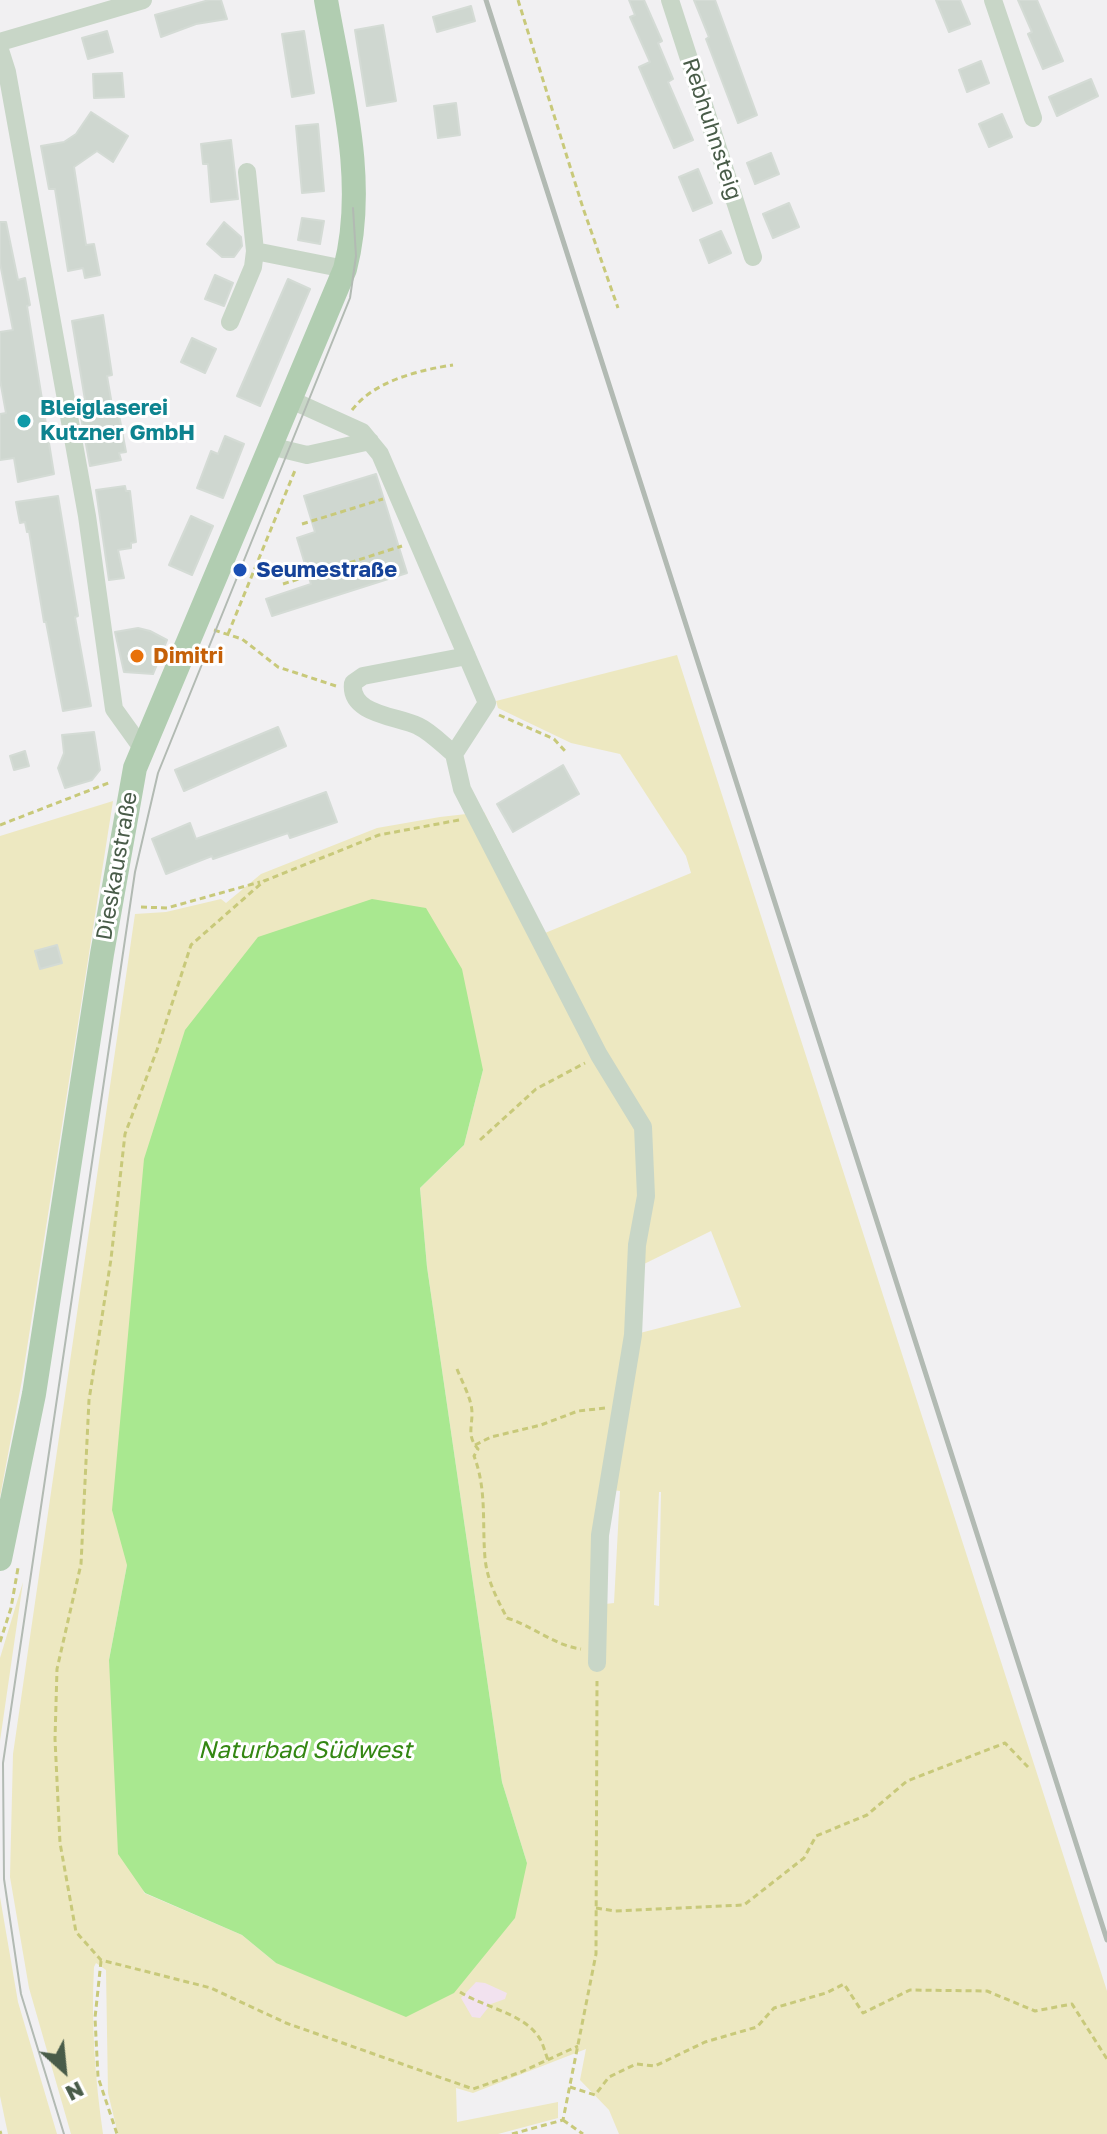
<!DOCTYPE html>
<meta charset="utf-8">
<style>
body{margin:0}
#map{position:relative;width:1107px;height:2134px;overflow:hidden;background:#f1f0f2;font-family:"Golos Text",sans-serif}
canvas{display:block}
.north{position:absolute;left:24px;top:2030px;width:80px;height:80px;-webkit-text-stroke:6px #fff;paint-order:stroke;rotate:153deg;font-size:22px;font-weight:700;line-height:32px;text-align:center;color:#495c49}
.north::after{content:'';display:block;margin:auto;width:28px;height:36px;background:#495c49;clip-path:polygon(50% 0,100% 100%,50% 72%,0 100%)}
</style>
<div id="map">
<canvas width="1107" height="2134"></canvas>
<div class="north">N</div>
</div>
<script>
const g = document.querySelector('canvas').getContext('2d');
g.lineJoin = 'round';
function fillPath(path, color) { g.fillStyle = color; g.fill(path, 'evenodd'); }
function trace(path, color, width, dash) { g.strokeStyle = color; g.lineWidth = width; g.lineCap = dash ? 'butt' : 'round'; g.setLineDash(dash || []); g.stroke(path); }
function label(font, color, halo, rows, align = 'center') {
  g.font = font + ' "Golos Text",sans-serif'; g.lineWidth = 6; g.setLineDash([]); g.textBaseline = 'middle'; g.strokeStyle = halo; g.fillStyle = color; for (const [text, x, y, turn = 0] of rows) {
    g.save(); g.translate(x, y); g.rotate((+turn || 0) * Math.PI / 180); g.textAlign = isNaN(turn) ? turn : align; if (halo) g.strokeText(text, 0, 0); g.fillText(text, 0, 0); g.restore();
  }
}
fillPath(new Path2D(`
 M 677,655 L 1107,1991 L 1107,2134 L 619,2134 L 609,2110 L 580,2080 L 586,2049 L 473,2093 L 456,2088 L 457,2122 L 558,2102 L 558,2118 L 498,2134 L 118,2134 L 108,2093 L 106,1970 L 96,1963 L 94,1967 C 91,2024 95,2078 103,2134 L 71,2134 L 29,1988 L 10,1877 L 13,1754 L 135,914 L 166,912 L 221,899 L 226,903 L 261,874 L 377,828 L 440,817 L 484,812 L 545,933 L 691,873 L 686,856 L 620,754 L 571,743 L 498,708 L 496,701 ZM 483,1070 L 464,1145 L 420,1188 L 427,1267 L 502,1782 L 527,1863 L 276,1963 L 242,1935 L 144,1893 L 109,1660 L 127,1565 ZM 711,1231 L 741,1307 L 640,1333 L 642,1265 ZM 613,1490 L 620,1491 L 614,1603 L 605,1604 L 605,1533 ZM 659,1492 L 661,1492 L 659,1606 L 654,1605 Z
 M 113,801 L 22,1380 L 0,1497 L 0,836 Z
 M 23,1582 L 0,1741 L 0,1658 Z
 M 0,1897 L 18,2002 L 57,2134 L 8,2134 L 0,2096 Z`), '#ede8c1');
fillPath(new Path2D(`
 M 476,1982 L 485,1983 L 507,1993 L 505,1999 L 491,2004 L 480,2018 L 472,2017 L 461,1998 Z`), '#f2e2ef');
fillPath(new Path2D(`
 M 372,899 L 426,908 L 462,969 L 483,1070 L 464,1145 L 420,1188 L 427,1267 L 502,1782 L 527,1863 L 515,1918 L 454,1993 L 406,2017 L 276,1963 L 242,1935 L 145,1893 L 118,1854 L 109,1660 L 127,1565 L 112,1510 L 144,1159 L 185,1030 L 258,937 Z`), '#a9e890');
const building = new Path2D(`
 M 209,0 L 221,0 L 227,19 L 196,24 L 161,37 L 155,15 Z
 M 629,0 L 644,0 L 662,41 L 658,43 L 673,79 L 668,82 L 693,140 L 674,148 L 639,67 L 650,62 L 630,17 L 635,15 Z
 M 694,0 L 715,0 L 757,115 L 738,123 L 706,39 L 709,37 Z
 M 936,0 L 960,0 L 970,24 L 949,32 Z
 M 1018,0 L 1037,0 L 1063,61 L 1043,69 L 1028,34 L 1032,32 Z
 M 471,6 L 475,21 L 437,32 L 433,17 Z
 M 383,25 L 396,101 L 367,106 L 355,30 Z
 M 107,31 L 113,52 L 88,59 L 82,38 Z
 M 304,31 L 314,93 L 292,97 L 282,34 Z
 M 981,61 L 989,83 L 967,92 L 959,70 Z
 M 122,73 L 124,97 L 94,98 L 93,74 Z
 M 1091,79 L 1098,96 L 1057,116 L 1049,97 Z
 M 456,103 L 460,135 L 438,138 L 434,106 Z
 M 91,112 L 128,136 L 113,162 L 97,151 L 74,167 L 86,245 L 94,244 L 100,275 L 85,278 L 83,268 L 68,271 L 55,189 L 49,189 L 41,146 L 64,142 L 76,134 Z
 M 1002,114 L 1012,137 L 989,147 L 979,124 Z
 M 318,124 L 324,191 L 302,193 L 296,126 Z
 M 231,140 L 238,199 L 211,202 L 208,164 L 203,164 L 201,144 Z
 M 771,153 L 779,174 L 755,184 L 747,163 Z
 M 698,169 L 712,203 L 693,211 L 679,177 Z
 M 789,203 L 799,227 L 773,238 L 763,214 Z
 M 302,218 L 324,221 L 320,244 L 298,240 Z
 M 0,222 L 6,222 L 18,280 L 25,278 L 30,305 L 27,306 L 54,474 L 18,482 L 14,458 L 0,460 L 0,414 L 6,413 L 0,380 L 0,332 L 13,330 L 0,263 Z
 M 224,222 L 241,237 L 242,246 L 234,257 L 222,257 L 207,244 Z
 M 721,231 L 731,253 L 709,263 L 700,240 Z
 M 215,275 L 233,283 L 224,306 L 205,299 Z
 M 288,279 L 310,289 L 260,406 L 237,396 Z
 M 103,315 L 112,375 L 107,376 L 112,405 L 117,404 L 126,452 L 119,453 L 121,460 L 90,466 L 78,401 L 85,400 L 72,321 Z
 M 192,338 L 216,349 L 205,373 L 181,362 Z
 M 225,436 L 244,444 L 223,498 L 197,488 L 211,451 L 218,454 Z
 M 376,474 L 407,573 L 272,616 L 266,599 L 311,584 L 297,538 L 315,532 L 304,496 Z
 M 125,486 L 126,491 L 130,491 L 136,542 L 131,543 L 131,548 L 118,550 L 124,578 L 109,580 L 96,490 Z
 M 58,496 L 78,616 L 75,617 L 91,706 L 63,711 L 46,622 L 44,622 L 29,531 L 27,532 L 25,522 L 20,523 L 16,502 Z
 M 191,516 L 213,526 L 192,575 L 169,565 Z
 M 138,628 L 150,631 L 167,640 L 153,674 L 124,672 L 115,632 Z
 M 278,727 L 286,746 L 184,791 L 175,770 Z
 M 94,732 L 100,770 L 92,780 L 65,788 L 58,768 L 64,753 L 62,735 Z
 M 25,751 L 29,766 L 14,770 L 10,756 Z
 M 563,765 L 579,794 L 513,832 L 497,804 Z
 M 326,792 L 337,822 L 290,838 L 288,833 L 213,859 L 212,856 L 166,874 L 152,839 L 190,823 L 196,839 Z
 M 57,945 L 62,963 L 40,969 L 35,951 Z`);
fillPath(building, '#cfd7d0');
trace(building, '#d4dbd5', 2);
trace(new Path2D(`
 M 518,0 L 583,208 L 618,308
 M 352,410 C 374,381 419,370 453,365
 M 302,524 L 383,499
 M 283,584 L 402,546
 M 214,630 L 242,639 L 278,667 L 336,686
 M 228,634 L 296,468
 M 499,715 L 554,739 L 565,751
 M 459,820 L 379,835 L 264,881 L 191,945 L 157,1050 L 125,1134 L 111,1259 L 89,1400 L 81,1564 L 57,1669 L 55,1739 L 60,1843 L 76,1932 L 101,1960 L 211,1988 L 286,2023 L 473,2089 L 521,2072 L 578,2046
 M 0,825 L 111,782
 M 141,907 L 167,908 L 260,882
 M 480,1140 L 536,1089 L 585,1063
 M 457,1369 C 462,1382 472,1399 472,1413 C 472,1428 467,1436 478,1449 L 474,1456 C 487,1490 482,1523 485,1558 C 487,1580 497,1599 507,1618 C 533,1626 553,1645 581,1649
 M 475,1445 L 491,1437 L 541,1425 L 578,1411 L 606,1408
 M 0,1642 L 11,1608 L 18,1568
 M 596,1908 L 615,1911 L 744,1905 L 804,1858 L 816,1836 L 867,1815 L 907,1781 L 1005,1743 L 1028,1767
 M 101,1961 L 95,2018 L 98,2077 L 117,2134
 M 460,1992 C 483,2007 522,2013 538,2036 C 543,2042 545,2053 548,2060
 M 570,2087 L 595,2095 L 609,2077 L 636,2064 L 655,2066 L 705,2042 L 757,2027 L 774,2008 L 826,1993 L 844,1984 L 863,2013 L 910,1990 L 987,1991 L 1035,2011 L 1072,2004 L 1107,2059
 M 563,2120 L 583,2134
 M 0,2131 L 1,2134
 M 512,2134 L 563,2120 L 596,1954 L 597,1681`), '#c8c97a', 3, [6, 4]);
trace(new Path2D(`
 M 670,0 L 753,257
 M 993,0 L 1033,118
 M 0,42 L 143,0
 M 0,50 L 7,72 L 87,516 L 114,709 L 142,748
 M 255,251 L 345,269
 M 230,322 L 253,267 L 255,251 L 247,172
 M 289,399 L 362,432 L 380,454 L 487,703 L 454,754 L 462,789 L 599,1055 L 643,1127 L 646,1196 L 637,1245 L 633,1335 L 600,1535 L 597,1663
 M 270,446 L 307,455 L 370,441
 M 454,754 C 443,745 431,732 418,726 C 398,716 349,715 353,683 L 363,676 L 467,656`), '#c8d6c7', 18);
trace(new Path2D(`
 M 0,1559 L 34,1394 L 102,954 L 135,768 L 345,269 C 368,181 341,87 326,0`), '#b1cdb1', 24);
trace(new Path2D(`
 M 64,2134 L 21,1994 L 4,1879 L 3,1763 L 135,872 L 158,773 L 350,298 L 356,256 L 353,208`), '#b2bab3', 2);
trace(new Path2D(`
 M 486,0 L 1107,1940`), '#b2bab3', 5);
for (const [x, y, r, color] of [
 [24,421,8,"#0f9aa8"],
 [240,570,8,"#1a4fb4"],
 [137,656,8,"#e8710a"]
]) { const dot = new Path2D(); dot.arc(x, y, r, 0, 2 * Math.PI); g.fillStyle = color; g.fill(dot); trace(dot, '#fff', 3); }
label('22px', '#495c49', '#fff', [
 ["Rebhuhnsteig",712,129,72],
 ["Dieskaustraße",117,866,-80]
]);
label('bold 22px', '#0d838f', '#fff', [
 ["Bleiglaserei",40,408],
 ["Kutzner GmbH",40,433]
], 'left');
label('bold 22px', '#164399', '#fff', [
 ["Seumestraße",256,570]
], 'left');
label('bold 22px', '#c56008', '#fff', [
 ["Dimitri",153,656]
], 'left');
label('italic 24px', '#348713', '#fff', [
 ["Naturbad Südwest",305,1750]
]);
</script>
